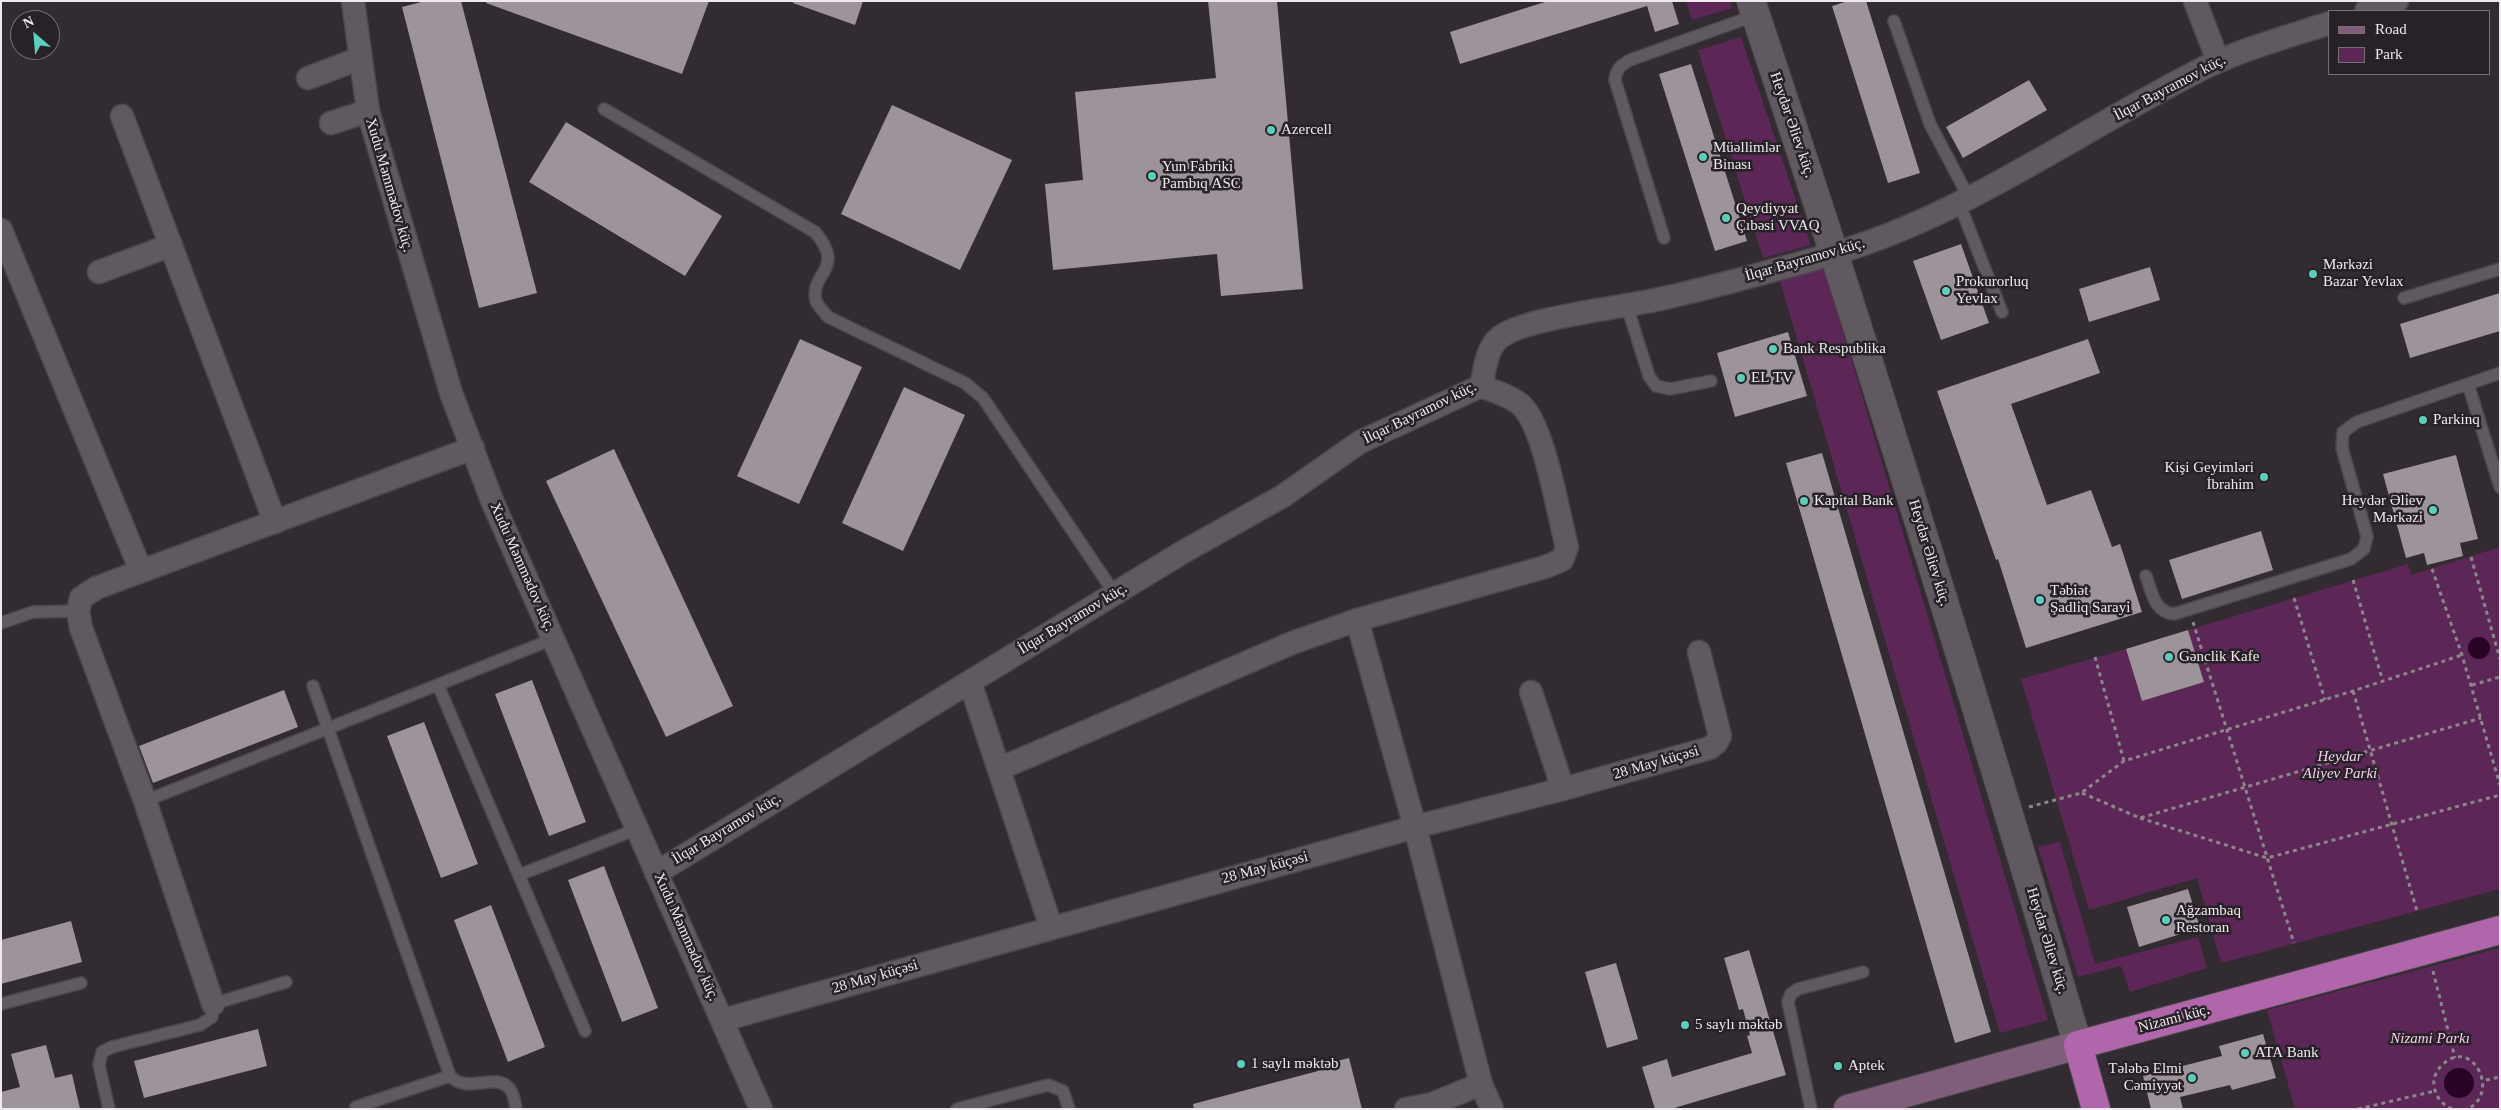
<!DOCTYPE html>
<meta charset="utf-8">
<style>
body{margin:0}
#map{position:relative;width:2501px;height:1110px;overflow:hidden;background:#322b31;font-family:Georgia,serif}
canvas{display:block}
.frame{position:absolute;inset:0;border:2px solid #eee9ed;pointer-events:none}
.legend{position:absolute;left:2328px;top:10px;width:162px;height:65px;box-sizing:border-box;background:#282128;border:1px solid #777177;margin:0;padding:6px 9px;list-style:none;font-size:15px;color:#eee9ed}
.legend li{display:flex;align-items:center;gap:10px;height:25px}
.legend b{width:25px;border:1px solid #777177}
.north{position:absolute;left:10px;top:10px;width:50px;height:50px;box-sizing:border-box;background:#282128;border:1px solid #777177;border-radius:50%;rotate:333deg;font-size:14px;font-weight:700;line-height:20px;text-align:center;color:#eee9ed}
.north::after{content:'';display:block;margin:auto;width:18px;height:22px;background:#5ccebb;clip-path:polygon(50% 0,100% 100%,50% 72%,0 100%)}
</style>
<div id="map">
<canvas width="2501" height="1110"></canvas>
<div class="frame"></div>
<ul class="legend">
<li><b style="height:6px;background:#7f5e7c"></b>Road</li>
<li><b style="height:14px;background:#5c2757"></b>Park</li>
</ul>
<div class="north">N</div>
</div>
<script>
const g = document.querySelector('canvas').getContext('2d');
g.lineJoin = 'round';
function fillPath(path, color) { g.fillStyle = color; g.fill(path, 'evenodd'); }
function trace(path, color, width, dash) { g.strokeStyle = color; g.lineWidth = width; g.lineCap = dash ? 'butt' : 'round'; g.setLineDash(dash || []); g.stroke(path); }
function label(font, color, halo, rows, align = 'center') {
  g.font = font + ' Georgia,serif'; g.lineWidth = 5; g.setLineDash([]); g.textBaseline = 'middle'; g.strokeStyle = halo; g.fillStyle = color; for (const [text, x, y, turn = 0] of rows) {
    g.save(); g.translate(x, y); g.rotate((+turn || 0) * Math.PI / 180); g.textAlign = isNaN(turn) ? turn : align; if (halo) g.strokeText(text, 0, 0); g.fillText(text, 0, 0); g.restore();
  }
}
fillPath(new Path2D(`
 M 1686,1 L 1730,1 L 1732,8 L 1692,20 Z
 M 1741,37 L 1811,245 L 1763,258 L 1698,50 Z
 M 1824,268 L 2048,1020 L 2000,1033 L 1780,281 Z
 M 2500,547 L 2500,889 L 2221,963 L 2197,878 L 2089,910 L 2021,679 L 2126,649 L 2142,701 L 2204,682 L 2188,630 L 2408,564 L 2411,575 Z
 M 2060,842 L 2095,964 L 2198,937 L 2207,968 L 2130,992 L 2121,966 L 2078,977 L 2038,847 Z
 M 2500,948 L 2500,1109 L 2295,1109 L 2267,1010 Z`), '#5c2757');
fillPath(new Path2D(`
 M2468 648a11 11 0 1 1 22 0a11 11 0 1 1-22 0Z
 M2444 1083a15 15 0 1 1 30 0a15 15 0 1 1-30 0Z`), '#270425');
fillPath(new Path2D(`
 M 425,1 L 461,1 L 537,293 L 479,308 L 402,7 Z
 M 487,1 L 709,1 L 682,74 L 486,3 Z
 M 793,1 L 863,1 L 855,25 L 793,3 Z
 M 1208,1 L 1277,1 L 1303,289 L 1221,296 L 1217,254 L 1053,270 L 1045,184 L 1083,180 L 1075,92 L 1216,78 Z
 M 1548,1 L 1672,1 L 1679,24 L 1655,32 L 1647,6 L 1460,64 L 1450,32 Z
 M 1848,1 L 1866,1 L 1920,173 L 1888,183 L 1832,6 Z
 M 1691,64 L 1747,241 L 1715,251 L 1659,74 Z
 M 2029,80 L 2047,110 L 1963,158 L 1946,127 Z
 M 892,105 L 1012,160 L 960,270 L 841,214 Z
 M 566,122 L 722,216 L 685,276 L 529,182 Z
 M 1961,244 L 1989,323 L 1941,340 L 1913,261 Z
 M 2150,267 L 2160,300 L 2089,322 L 2079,289 Z
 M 2500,293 L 2500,331 L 2410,358 L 2400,324 Z
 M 1788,332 L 1807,396 L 1735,417 L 1717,353 Z
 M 800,339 L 862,367 L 799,504 L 737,476 Z
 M 2088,339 L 2100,373 L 2011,404 L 2047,505 L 2091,490 L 2112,547 L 2120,544 L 2142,612 L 2026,648 L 1998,559 L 1996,560 L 1937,391 Z
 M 904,387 L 965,415 L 903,551 L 842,523 Z
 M 614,449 L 733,706 L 666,737 L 546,481 Z
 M 1822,453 L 1991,1032 L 1955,1043 L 1786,463 Z
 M 2456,455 L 2478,539 L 2460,543 L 2463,556 L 2427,565 L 2424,553 L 2406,558 L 2383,474 Z
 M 2261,531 L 2273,570 L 2182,599 L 2169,560 Z
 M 2188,630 L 2204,682 L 2142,701 L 2126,649 Z
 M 532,680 L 586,822 L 549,836 L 495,694 Z
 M 284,690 L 298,727 L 153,783 L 139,746 Z
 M 424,722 L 478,864 L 441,878 L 387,736 Z
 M 604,866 L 658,1008 L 622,1022 L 568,880 Z
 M 2188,889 L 2200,928 L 2139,947 L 2127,907 Z
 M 491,905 L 545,1047 L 508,1062 L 454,920 Z
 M 71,921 L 82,962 L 1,984 L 1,940 Z
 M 1749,950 L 1786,1075 L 1671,1109 L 1655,1109 L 1642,1067 L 1667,1059 L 1672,1077 L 1752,1053 L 1747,1036 L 1750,1035 L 1743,1009 L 1739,1010 L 1724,958 Z
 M 1616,963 L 1638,1039 L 1607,1048 L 1585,972 Z
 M 258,1029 L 267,1066 L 144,1098 L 134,1061 Z
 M 2263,1034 L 2276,1078 L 2232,1090 L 2230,1085 L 2180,1097 L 2183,1109 L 2151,1109 L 2143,1076 L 2222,1056 L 2219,1046 Z
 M 46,1045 L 55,1078 L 72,1074 L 80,1109 L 1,1109 L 1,1092 L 20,1087 L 11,1054 Z
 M 1349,1058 L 1362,1109 L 1194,1109 L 1193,1104 L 1318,1071 L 1317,1066 Z`), '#9c939b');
const service = new Path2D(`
 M 1894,21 L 1930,124 L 1969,198
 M 604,109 L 815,232 C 847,270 809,272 816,301 C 818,306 825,313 828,317 L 965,383 L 983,398 L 1115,594
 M 1959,203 L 2002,312
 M 1664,238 L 1615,80 C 1616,69 1621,65 1630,60 L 1756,15
 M 2404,298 L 2500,269
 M 1627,306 L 1649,376 L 1656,386 L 1670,389 L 1711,381
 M 2468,384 L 2500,487
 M 2146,576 C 2152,592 2154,612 2174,614 L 2351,559 L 2364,549 L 2367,536 L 2342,448 L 2343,432 L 2357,422 L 2500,373
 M 1,623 L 33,612 L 78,611
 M 438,685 L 585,1031
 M 313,686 L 450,1076 C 467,1094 495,1073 508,1087 C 513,1091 515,1102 516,1109
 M 145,801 L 553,639
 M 519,875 L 637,829
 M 1,1004 L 81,983
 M 356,1107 L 450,1076
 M 109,1109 L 99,1065 L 102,1052 L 112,1047 L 200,1025 L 212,1017 L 213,1004 L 286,982
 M 957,1109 L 1048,1085 L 1063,1091 L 1069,1109
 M 1811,1109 L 1788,1002 L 1791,994 L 1798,989 L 1863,972`);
const minor = new Path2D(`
 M 353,1 L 368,111 L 451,393 L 493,503 L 761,1109
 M 2195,1 L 2218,61
 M 2366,11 L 2397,1
 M 308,78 L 361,58
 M 122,116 L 275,522
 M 331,123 L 368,111
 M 1,230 L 141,571
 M 99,272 L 171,245
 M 1357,620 L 1415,827 L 1481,1084 L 1432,1104 L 1406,1109
 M 970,682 L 1051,927
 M 1531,692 L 1563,789
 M 999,769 L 1292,643 L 1357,620 L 1545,567 L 1562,560 L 1567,547 C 1558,514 1544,424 1520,404 C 1510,396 1493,391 1481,386
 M 656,873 L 1183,552 L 1283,496 L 1360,442 L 1481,386 C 1485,370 1486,349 1499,338 C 1522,318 1626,307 1660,299 C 1715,287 1768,272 1822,257 C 1955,221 2070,137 2192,74 C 2235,51 2283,38 2330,23
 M 213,1004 L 145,801 L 81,628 L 78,611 L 81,598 L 96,588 L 473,448
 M 723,1020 L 1415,827 L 1563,789 L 1710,748 L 1716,743 L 1720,736 L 1699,652
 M 1481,1084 L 1492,1109`);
const tertiary = new Path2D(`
 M 1751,1 C 1867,347 1974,695 2078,1045`);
const secondary = new Path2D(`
 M 1848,1109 L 2078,1045`);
const trunk = new Path2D(`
 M 2096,1109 L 2078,1045 L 2500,930`);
trace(service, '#4d474c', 14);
trace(minor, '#4d474c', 25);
trace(tertiary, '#4d474c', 30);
trace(secondary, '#4d474c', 30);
trace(trunk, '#4d474c', 30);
trace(new Path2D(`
 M 2471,557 L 2500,659
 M 2432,569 L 2462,655 L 2500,785
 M 2353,580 L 2383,682
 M 2294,598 L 2325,700
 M 2193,622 L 2294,943
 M 2095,657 L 2124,761
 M 2472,685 L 2500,677
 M 2353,691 L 2417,911
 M 2082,793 L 2140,818 L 2481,718
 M 2029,807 L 2081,793 L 2124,761 L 2353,691 L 2462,655
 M 2140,818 L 2267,858 L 2500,795
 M 2433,971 L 2455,1058
 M 2486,1080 L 2500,1077
 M 2358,1109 L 2435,1091
 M 2452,1109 C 2442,1104 2436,1098 2434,1086 C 2433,1078 2436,1071 2442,1065 C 2473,1035 2501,1095 2467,1109`), '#8c868b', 3, [4, 4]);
trace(service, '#615960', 11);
trace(minor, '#615960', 22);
trace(tertiary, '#615960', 28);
trace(secondary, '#7f5e7c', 28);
trace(trunk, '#b066aa', 28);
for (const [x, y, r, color] of [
 [1271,130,5,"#5ccebb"],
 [1703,157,5,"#5ccebb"],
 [1152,176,5,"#5ccebb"],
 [1726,218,5,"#5ccebb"],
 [2313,274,5,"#5ccebb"],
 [1946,291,5,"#5ccebb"],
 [1773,349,5,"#5ccebb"],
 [1741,378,5,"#5ccebb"],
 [2423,420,5,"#5ccebb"],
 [2264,477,5,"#5ccebb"],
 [1804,501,5,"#5ccebb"],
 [2433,510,5,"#5ccebb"],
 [2040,600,5,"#5ccebb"],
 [2169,657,5,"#5ccebb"],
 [2166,920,5,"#5ccebb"],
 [1685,1025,5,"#5ccebb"],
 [2245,1053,5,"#5ccebb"],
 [1241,1064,5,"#5ccebb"],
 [1838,1066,5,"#5ccebb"],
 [2192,1078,5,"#5ccebb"]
]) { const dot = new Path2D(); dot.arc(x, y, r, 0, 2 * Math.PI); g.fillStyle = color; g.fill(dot); trace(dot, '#282128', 2); }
label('15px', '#eee9ed', '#282128', [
 ["İlqar Bayramov küç.",2170,88,-28],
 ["Heydər Əliev küç.",1792,125,71],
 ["Xudu Məmmədov küç.",389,185,74],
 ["İlqar Bayramov küç.",1805,260,-16],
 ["İlqar Bayramov küç.",1420,413,-26],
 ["Heydər Əliev küç.",1929,553,73],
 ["Xudu Məmmədov küç.",522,567,66],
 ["İlqar Bayramov küç.",1073,619,-31],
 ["28 May küçəsi",1656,763,-16],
 ["İlqar Bayramov küç.",727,829,-31],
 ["28 May küçəsi",1265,868,-15],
 ["Xudu Məmmədov küç.",686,937,66],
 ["Heydər Əliev küç.",2047,941,73],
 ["28 May küçəsi",875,977,-16],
 ["Nizami küç.",2174,1019,-15]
]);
label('15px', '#eee9ed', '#282128', [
 ["Azercell",1281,130],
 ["Müəllimlər",1713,148],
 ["Binası",1713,165],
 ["Yun Fabriki",1162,167],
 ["Pambıq ASC",1162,184],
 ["Qeydiyyat",1736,209],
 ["Çıbəsi VVAQ",1736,226],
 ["Mərkəzi",2323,265],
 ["Bazar Yevlax",2323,282],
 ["Prokurorluq",1956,282],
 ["Yevlax",1956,299],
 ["Bank Respublika",1783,349],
 ["EL TV",1751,378],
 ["Parkinq",2433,420],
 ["Kişi Geyimləri",2254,468,"right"],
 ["İbrahim",2254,485,"right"],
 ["Kapital Bank",1814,501],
 ["Heydər Əliev",2423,501,"right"],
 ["Mərkəzi",2423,518,"right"],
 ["Təbiət",2050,591],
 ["Şadliq Sarayi",2050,608],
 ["Gənclik Kafe",2179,657],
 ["Ağzambaq",2176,911],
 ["Restoran",2176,928],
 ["5 saylı məktəb",1695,1025],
 ["ATA Bank",2255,1053],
 ["1 saylı məktəb",1251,1064],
 ["Aptek",1848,1066],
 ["Tələbə Elmi",2182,1069,"right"],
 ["Cəmiyyət",2182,1086,"right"]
], 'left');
label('italic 15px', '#f4ccef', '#282128', [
 ["Heydar",2340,757],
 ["Aliyev Parki",2340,774],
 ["Nizami Parkı",2430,1039]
]);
</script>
